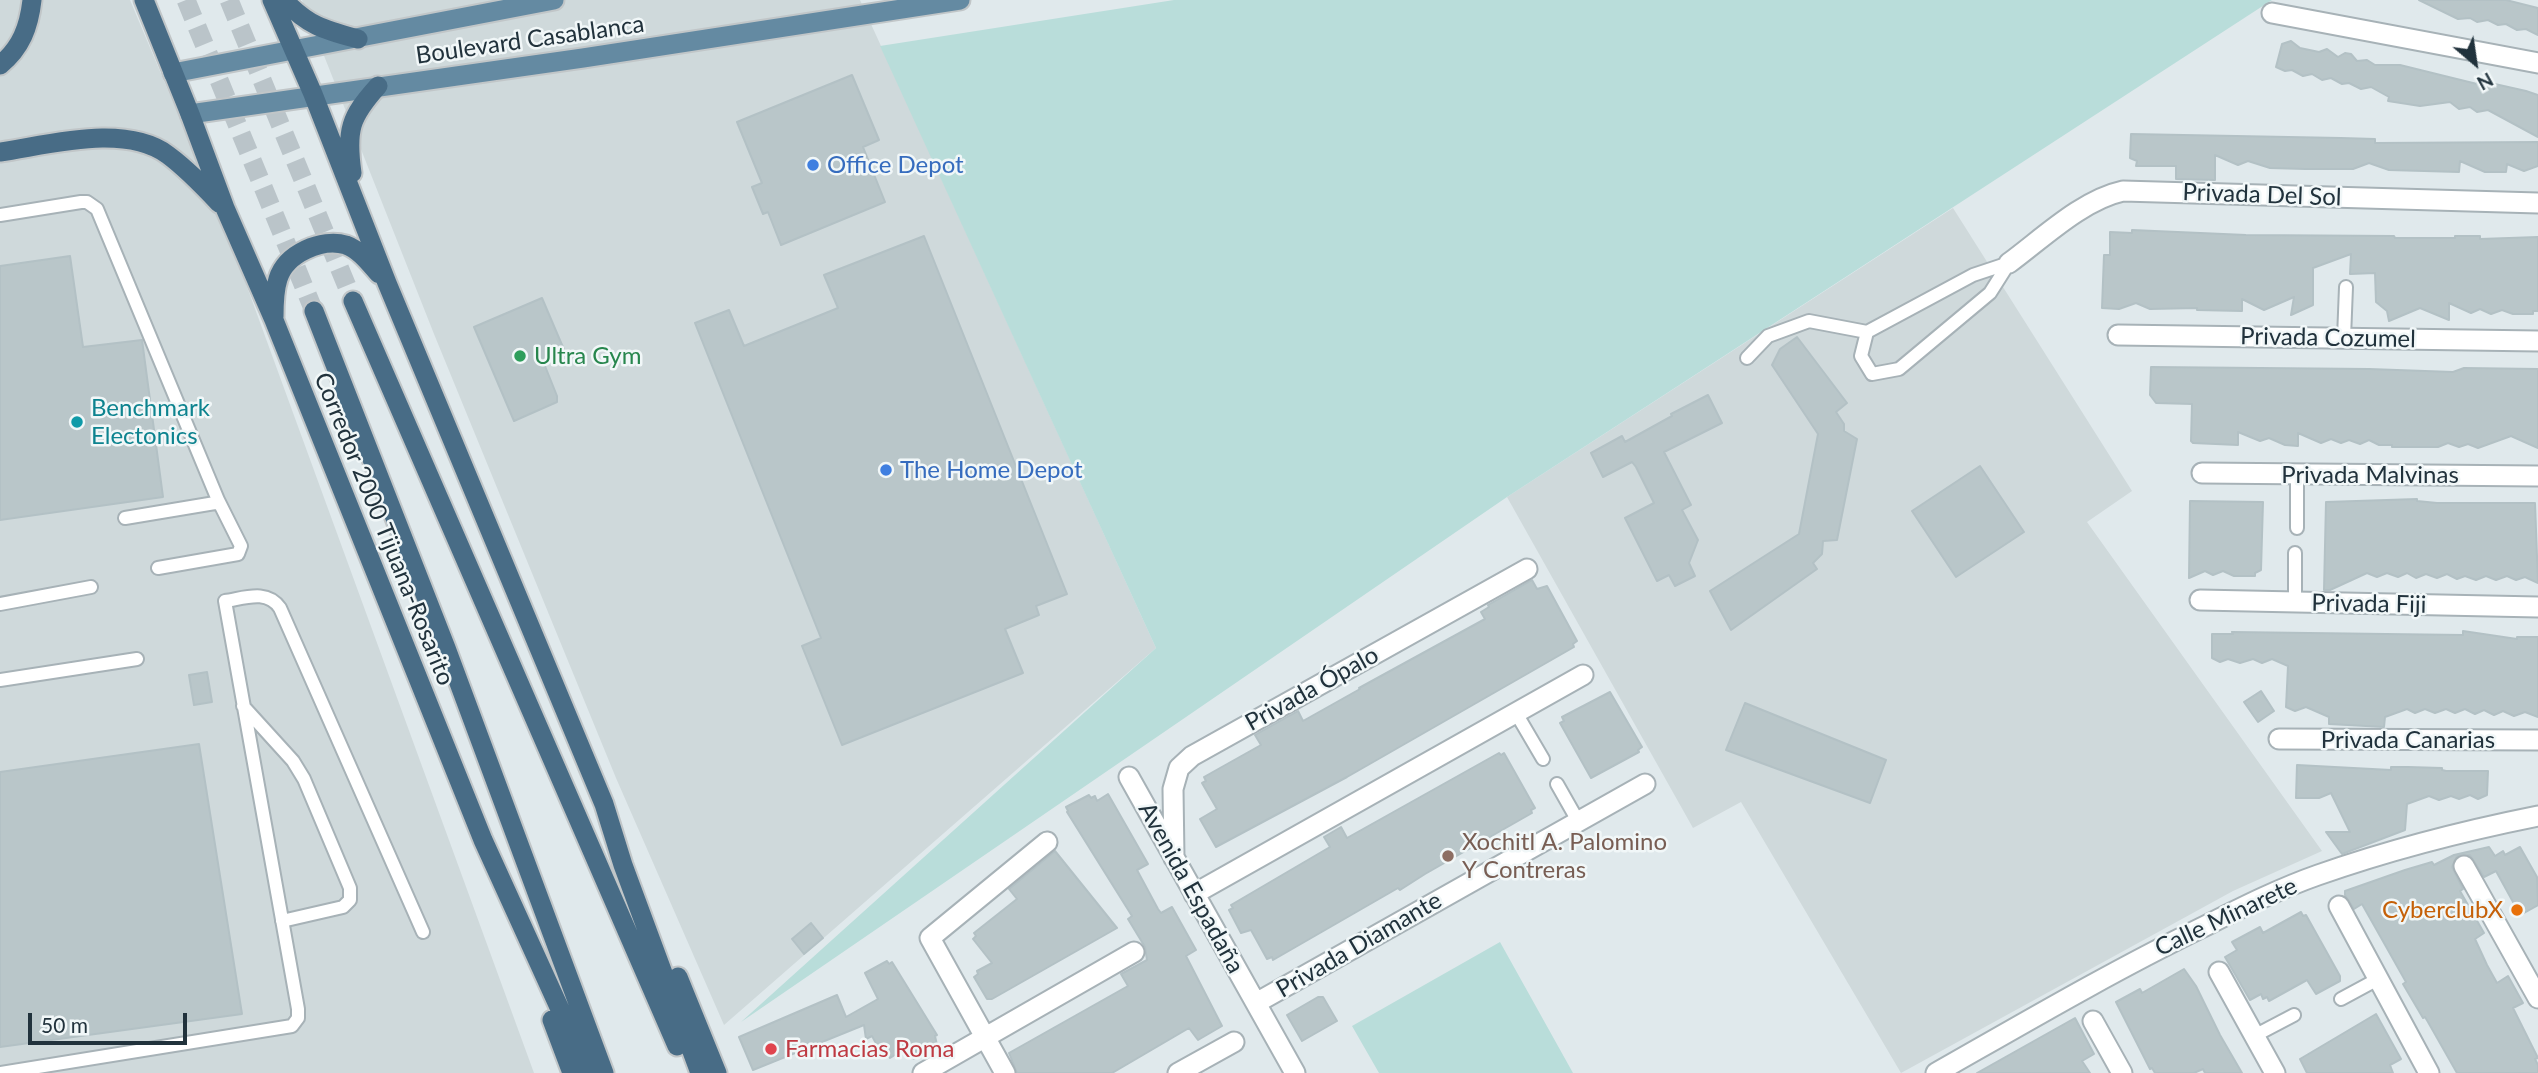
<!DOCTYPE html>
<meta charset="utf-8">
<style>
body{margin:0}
#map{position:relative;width:2538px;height:1073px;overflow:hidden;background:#e0e9ec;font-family:Lato,sans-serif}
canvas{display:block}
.north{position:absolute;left:2440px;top:28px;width:70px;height:70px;-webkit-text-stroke:5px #f1f7f8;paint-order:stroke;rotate:151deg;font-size:19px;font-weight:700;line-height:28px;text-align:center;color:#21323c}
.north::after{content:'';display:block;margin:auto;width:24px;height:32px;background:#21323c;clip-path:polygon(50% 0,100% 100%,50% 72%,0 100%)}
.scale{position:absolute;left:28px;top:1013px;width:159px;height:32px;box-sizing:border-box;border:4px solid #21323c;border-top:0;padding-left:9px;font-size:21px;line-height:24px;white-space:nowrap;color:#21323c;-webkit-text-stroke:5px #f1f7f8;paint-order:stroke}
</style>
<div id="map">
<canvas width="2538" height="1073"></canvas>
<div class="north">N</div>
<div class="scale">50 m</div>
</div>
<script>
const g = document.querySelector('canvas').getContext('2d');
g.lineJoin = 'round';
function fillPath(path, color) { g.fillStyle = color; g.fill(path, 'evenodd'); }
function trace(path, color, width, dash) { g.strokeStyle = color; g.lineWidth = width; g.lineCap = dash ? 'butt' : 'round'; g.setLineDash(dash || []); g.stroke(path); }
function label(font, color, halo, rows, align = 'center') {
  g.font = font + ' Lato,sans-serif'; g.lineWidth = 5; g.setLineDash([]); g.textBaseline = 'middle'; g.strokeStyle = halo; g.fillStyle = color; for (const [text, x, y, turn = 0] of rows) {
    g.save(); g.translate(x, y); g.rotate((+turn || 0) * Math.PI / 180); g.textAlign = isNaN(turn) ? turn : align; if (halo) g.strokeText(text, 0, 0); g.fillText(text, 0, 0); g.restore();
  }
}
fillPath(new Path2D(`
 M 0,0 L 130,0 L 223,221 L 534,1073 L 0,1073 Z
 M 302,0 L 860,0 L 1156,648 L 724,1025 L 616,778 L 434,334 Z
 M 1953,208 L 2132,491 L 2087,522 L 2322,851 L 2233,891 L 1901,1073 L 1741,802 L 1693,828 L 1507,497 Z`), '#cfd9db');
fillPath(new Path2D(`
 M 1174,0 L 2272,0 L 1507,497 L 741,1022 L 1156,648 L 880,46 Z
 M 1500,942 L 1573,1073 L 1379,1073 L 1352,1026 Z`), '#b9ddda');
const building = new Path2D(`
 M 2419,0 L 2506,0 L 2538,8 L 2538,35 L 2526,29 L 2517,30 L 2506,24 L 2498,25 L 2488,20 L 2477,22 L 2470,18 L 2458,19 Z
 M 2291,41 L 2300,48 L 2319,52 L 2327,49 L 2338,57 L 2345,53 L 2351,54 L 2357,61 L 2367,60 L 2375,65 L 2400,65 L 2477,84 L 2477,80 L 2526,91 L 2538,95 L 2538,137 L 2488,110 L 2477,112 L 2470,107 L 2459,109 L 2450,102 L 2420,106 L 2388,101 L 2389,97 L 2371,87 L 2361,89 L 2349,83 L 2342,84 L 2331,78 L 2322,80 L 2312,74 L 2303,76 L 2292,70 L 2285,71 L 2276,67 L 2282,44 Z
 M 852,75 L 879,140 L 863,147 L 885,202 L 781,245 L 768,212 L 763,214 L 752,187 L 762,183 L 737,122 Z
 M 2131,134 L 2341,138 L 2375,139 L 2375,143 L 2538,142 L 2538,166 L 2524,171 L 2507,164 L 2506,172 L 2485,172 L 2460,161 L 2459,172 L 2389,170 L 2369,163 L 2353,169 L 2305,169 L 2270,168 L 2248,161 L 2238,165 L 2215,155 L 2215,180 L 2176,179 L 2176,166 L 2136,166 L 2137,161 L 2130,158 Z
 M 2132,230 L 2246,235 L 2394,236 L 2395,238 L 2455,238 L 2455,236 L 2480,236 L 2480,239 L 2538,237 L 2538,311 L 2533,311 L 2533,314 L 2513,314 L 2502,310 L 2491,314 L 2480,309 L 2471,313 L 2449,303 L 2449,320 L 2420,308 L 2389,321 L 2387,311 L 2376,302 L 2375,273 L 2350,274 L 2351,254 L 2313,268 L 2313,305 L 2291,315 L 2294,297 L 2264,310 L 2242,299 L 2242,311 L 2197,310 L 2197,308 L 2150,309 L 2136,303 L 2119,309 L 2102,308 L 2104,255 L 2110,255 L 2110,232 L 2132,233 Z
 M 924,236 L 1067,594 L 1036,606 L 1039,615 L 1005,629 L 1023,673 L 842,745 L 802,646 L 821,638 L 695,323 L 729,310 L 744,346 L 838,308 L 824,275 Z
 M 70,256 L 83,347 L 142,340 L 163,497 L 0,520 L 0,266 Z
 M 542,298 L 565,352 L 543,361 L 557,396 L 557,402 L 514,421 L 474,327 Z
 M 1797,337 L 1847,403 L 1836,412 L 1844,424 L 1844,431 L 1857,439 L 1837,540 L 1823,541 L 1822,554 L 1813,563 L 1817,569 L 1731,630 L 1710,591 L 1799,534 L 1818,434 L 1772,365 L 1780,349 Z
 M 2151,367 L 2369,369 L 2453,372 L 2464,368 L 2538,369 L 2538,448 L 2511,436 L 2478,448 L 2468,444 L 2459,447 L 2448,443 L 2438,447 L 2392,447 L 2392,445 L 2379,445 L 2369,440 L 2360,444 L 2349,440 L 2341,443 L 2331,439 L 2321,443 L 2298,433 L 2298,446 L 2285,445 L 2269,438 L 2260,441 L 2238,432 L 2238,445 L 2193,443 L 2191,441 L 2192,404 L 2156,403 L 2150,395 Z
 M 1708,395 L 1722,423 L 1664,452 L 1691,505 L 1682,510 L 1698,540 L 1689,563 L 1695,576 L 1675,586 L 1669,575 L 1657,581 L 1625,518 L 1654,503 L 1636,467 L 1632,462 L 1603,477 L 1591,453 L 1622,436 L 1625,442 L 1672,416 L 1671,414 Z
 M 1980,466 L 2024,532 L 1956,577 L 1912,511 Z
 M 2417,499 L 2417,501 L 2437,503 L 2535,503 L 2538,583 L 2525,577 L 2516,580 L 2507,576 L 2496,580 L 2486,576 L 2476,580 L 2465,576 L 2457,579 L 2447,574 L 2437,578 L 2426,574 L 2416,578 L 2407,573 L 2398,577 L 2387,573 L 2377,577 L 2367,573 L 2330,590 L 2324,590 L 2326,502 Z
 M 2190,501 L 2263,502 L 2261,570 L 2255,573 L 2255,576 L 2234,576 L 2223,571 L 2213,575 L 2205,571 L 2189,578 Z
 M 1532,580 L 1537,589 L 1547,586 L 1577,641 L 1573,644 L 1574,647 L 1347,777 L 1216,847 L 1200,819 L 1217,809 L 1202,783 L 1206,781 L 1204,777 L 1261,745 L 1255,735 L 1298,711 L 1303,721 L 1360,689 L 1359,688 L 1485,619 L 1481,612 L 1489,607 L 1488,605 Z
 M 2463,631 L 2517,639 L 2517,637 L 2538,637 L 2538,717 L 2525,712 L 2514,716 L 2503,711 L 2494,715 L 2484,710 L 2475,714 L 2465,709 L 2455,713 L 2446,709 L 2435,713 L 2425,709 L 2415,713 L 2407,709 L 2385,717 L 2384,727 L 2329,724 L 2329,717 L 2306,707 L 2295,711 L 2286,707 L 2288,666 L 2272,659 L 2262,663 L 2253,659 L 2240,663 L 2228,659 L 2220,662 L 2212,658 L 2212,634 L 2233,634 L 2232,632 L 2463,635 Z
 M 207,672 L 212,702 L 194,705 L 189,675 Z
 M 2261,691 L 2274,711 L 2258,722 L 2244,702 Z
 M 1610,692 L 1642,747 L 1638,750 L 1639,752 L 1591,778 L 1560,723 L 1564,721 L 1562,717 Z
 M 1745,703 L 1886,760 L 1870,803 L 1726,750 Z
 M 199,744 L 242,1014 L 0,1047 L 0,772 Z
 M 1499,753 L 1501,755 L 1504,753 L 1535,808 L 1531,810 L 1532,813 L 1425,874 L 1400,890 L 1398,888 L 1273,960 L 1272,957 L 1267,959 L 1251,930 L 1241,933 L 1229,910 L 1233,908 L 1231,905 L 1330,847 L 1324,837 L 1341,827 L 1347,838 Z
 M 2297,765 L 2391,770 L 2391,767 L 2408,767 L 2442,768 L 2442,770 L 2446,771 L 2488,771 L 2487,795 L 2478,799 L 2470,795 L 2459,799 L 2451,796 L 2439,800 L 2429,796 L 2407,804 L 2405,830 L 2342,854 L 2326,832 L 2350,832 L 2331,793 L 2319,798 L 2296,798 Z
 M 1108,794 L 1148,864 L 1137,870 L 1158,909 L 1161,913 L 1172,907 L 1196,950 L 1186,956 L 1222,1026 L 1198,1040 L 1189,1028 L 1112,1073 L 1017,1073 L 1009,1053 L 1128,986 L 1121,974 L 1147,960 L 1145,947 L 1128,919 L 1132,916 L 1067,812 L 1068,811 L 1066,807 L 1089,795 L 1091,798 L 1095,796 L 1097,801 Z
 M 2489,847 L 2495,856 L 2503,851 L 2505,855 L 2520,847 L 2537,877 L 2538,905 L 2524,913 L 2522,909 L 2518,911 L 2496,871 L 2484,877 L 2470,855 L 2457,856 L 2452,867 L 2463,889 L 2460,891 L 2484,933 L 2475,939 L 2487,965 L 2497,983 L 2508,976 L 2523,1003 L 2513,1008 L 2538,1058 L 2535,1059 L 2538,1065 L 2538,1073 L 2457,1073 L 2428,1022 L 2425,1017 L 2423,1018 L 2403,984 L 2406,982 L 2362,904 L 2354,909 L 2345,895 L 2345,891 L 2405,870 L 2432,862 L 2434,865 L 2454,855 Z
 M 1055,851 L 1117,928 L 992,999 L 987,999 L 974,977 L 978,974 L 977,971 L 992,963 L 973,939 L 976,936 L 974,933 L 1017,899 L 1009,889 Z
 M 2301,912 L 2303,916 L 2306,915 L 2340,976 L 2340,981 L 2316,994 L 2307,980 L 2269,1001 L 2267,997 L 2263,999 L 2261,994 L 2250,1000 L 2225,957 L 2237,950 L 2232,942 L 2260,927 L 2263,933 Z
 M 811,923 L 823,938 L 804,954 L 792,939 Z
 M 887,961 L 889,964 L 892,962 L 937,1035 L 935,1036 L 937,1045 L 914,1059 L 907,1051 L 904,1053 L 903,1050 L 890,1058 L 889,1056 L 884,1058 L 872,1036 L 866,1039 L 864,1025 L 753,1070 L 739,1037 L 837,995 L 846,1017 L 878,999 L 865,973 Z
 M 2184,969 L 2196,986 L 2220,1035 L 2242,1073 L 2205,1073 L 2203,1069 L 2194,1073 L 2155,1073 L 2152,1068 L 2150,1069 L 2116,1002 L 2140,989 L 2142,993 Z
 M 1318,997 L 1323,997 L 1337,1021 L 1302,1041 L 1287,1015 Z
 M 2376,1014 L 2401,1059 L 2390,1065 L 2393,1073 L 2307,1073 L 2300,1059 Z
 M 2075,1018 L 2094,1054 L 2082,1061 L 2090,1073 L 1977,1073 Z`);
fillPath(building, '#b9c6c9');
trace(building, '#b3c1c5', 2);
trace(new Path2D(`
 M 186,0 L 314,311
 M 229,0 L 353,301`), '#bac4c9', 19, [19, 10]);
const service = new Path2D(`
 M 0,215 L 81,202 L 87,202 L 97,209 L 218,500 L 215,503 L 125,518
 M 2009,263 L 1990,293 L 1899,369 L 1872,374 L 1861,356 L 1867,332 L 1973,275 Z
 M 2344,338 L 2346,287
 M 1747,358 L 1768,336 L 1809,321 L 1867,332
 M 2297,528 L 2297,474
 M 2295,553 L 2295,602
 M 158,568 L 238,554 L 241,546 L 218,500
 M 0,604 L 91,587
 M 0,680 L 137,659
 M 243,706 L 293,761 L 304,779 L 350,888 L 350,900 L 343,907 L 282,921
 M 1516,713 L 1543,759
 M 1557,784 L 1578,821
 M 2341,999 L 2378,979
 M 2254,1036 L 2294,1015
 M 1,1073 L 292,1026 L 298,1018 L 298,1009 L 225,601 C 245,598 267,589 280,608 L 423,932`);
const minor = new Path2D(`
 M 2272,13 L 2538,63
 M 2009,263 C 2043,238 2082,200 2123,191 L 2538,203
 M 2118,335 L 2538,341
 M 2202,473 L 2538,476
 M 2200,600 L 2538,607
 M 2279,739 L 2538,740
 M 1129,777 L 1295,1073
 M 1174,858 L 1173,789 L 1179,768 L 1192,756 L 1527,569
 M 2464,866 L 2538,998
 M 1194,894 L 1583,675
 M 2339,906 L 2429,1073
 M 2219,972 L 2275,1073
 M 1256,1003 L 1645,784
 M 2093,1021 L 2122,1073
 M 923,1073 L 1134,952
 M 1005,1073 L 930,938 L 1047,842
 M 1178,1073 L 1234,1042
 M 1936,1073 C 2024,1023 2111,972 2201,928 C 2239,909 2278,889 2318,875 C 2389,850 2463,831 2538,816`);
const primary = new Path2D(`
 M 173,73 L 554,0
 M 190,114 L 583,58 L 960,0`);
const trunk = new Path2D(`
 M 144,0 L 190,114 L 225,208 L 274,320 L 483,840 L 589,1073
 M 272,0 L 313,94 L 387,283 L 604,804 L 623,865 L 700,1073
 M 284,0 C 308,26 325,30 358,39
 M 0,65 C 21,48 29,27 32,0
 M 0,152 C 49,145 125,123 168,155 C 187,169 203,186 219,203
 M 352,173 C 346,130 350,117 378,86
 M 353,301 L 677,1046
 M 314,311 L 446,648 L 604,1073
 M 274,317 C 274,304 274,291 278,279 C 286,253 322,238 346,245 C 360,250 370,264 379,274
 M 678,977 L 717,1073
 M 552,1020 L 572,1073`);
trace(service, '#a7b2b7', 16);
trace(minor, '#a7b2b7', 23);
trace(primary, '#c1c6c8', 23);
trace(trunk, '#c1c6c8', 23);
trace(service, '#fff', 12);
trace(minor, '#fff', 19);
trace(primary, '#648aa2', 19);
trace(trunk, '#486c86', 19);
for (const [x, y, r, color] of [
 [813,165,7,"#3f7fe0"],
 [520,356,7,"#2e9e5b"],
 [77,422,7,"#0f9aa8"],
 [886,470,7,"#3f7fe0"],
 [1448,856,7,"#8d6e63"],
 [2517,910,7,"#e8710a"],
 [771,1049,7,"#e0444e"]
]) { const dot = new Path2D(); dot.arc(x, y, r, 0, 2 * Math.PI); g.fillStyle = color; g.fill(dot); trace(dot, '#f1f7f8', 2.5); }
label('24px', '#21323c', '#f1f7f8', [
 ["Boulevard Casablanca",530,40,-8],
 ["Privada Del Sol",2262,195,2],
 ["Privada Cozumel",2328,338,1],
 ["Privada Malvinas",2370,475],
 ["Corredor 2000 Tijuana-Rosarito",384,529,68],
 ["Privada Fiji",2369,604,1],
 ["Privada Ópalo",1312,689,-29],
 ["Privada Canarias",2408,740],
 ["Avenida Espadaña",1191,888,61],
 ["Calle Minarete",2226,917,-25],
 ["Privada Diamante",1359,945,-30]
]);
label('24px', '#366cbe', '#f1f7f8', [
 ["Office Depot",827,165],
 ["The Home Depot",900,470]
], 'left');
label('24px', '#27864d', '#f1f7f8', [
 ["Ultra Gym",534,356]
], 'left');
label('24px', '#0d838f', '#f1f7f8', [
 ["Benchmark",91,408],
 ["Electonics",91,436]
], 'left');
label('24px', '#785e54', '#f1f7f8', [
 ["Xochitl A. Palomino",1462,842],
 ["Y Contreras",1462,870]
], 'left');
label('24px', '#c56008', '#f1f7f8', [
 ["CyberclubX",2503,910]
], 'right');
label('24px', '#be3a42', '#f1f7f8', [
 ["Farmacias Roma",785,1049]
], 'left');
</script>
